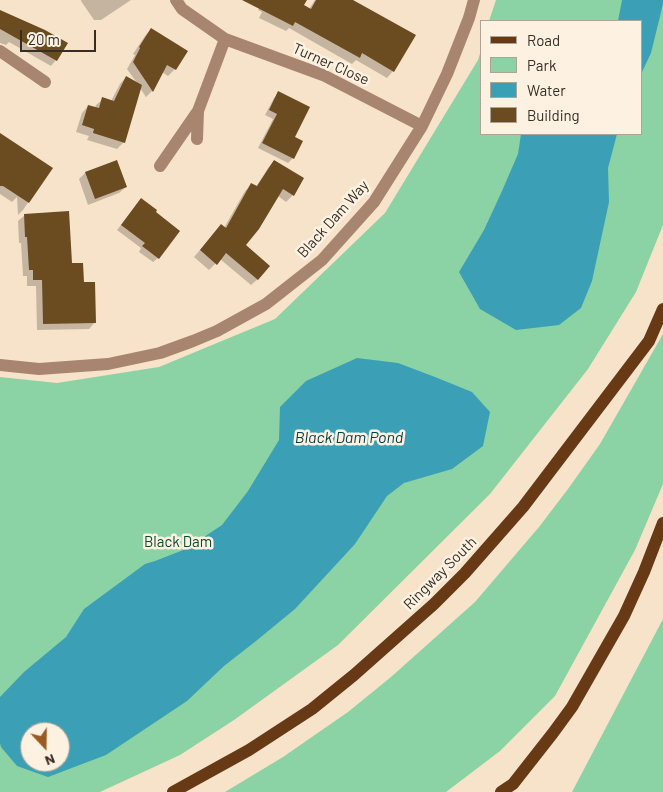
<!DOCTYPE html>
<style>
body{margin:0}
#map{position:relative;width:663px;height:792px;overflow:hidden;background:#f7e3c9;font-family:Barlow,sans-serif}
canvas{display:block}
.legend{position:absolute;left:480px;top:20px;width:162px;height:115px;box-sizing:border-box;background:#fdf1e2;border:1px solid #ada396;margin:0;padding:6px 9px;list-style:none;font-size:15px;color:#362e24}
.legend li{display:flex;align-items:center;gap:10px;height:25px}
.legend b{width:25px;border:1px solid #ada396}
.north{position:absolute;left:20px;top:722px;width:50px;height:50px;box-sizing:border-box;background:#fdf1e2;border:1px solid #ada396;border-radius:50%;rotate:159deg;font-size:14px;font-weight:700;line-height:20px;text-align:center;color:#362e24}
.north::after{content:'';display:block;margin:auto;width:18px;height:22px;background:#995b21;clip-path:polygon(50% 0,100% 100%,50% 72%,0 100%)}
.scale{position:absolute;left:20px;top:30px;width:76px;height:22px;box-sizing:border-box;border:2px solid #362e24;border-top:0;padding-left:6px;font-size:15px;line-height:18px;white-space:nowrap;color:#362e24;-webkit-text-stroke:4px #fdf1e2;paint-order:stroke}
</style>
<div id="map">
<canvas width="663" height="792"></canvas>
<ul class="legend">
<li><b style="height:6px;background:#673914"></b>Road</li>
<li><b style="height:14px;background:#8bd2a5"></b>Park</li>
<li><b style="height:14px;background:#3ba0b5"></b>Water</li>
<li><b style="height:14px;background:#6b4c21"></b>Building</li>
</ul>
<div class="north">N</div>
<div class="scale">20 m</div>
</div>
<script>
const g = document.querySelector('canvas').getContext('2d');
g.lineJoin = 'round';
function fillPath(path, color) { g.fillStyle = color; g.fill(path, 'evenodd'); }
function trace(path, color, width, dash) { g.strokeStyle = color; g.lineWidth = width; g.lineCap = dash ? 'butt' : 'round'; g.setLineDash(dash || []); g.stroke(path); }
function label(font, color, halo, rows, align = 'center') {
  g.font = font + ' Barlow,sans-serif'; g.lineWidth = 5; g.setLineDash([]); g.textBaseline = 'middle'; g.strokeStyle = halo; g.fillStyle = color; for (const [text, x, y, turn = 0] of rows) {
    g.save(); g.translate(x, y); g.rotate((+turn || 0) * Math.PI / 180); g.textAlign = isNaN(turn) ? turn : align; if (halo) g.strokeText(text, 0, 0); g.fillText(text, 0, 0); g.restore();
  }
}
fillPath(new Path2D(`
 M 496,0 L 663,0 L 663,225 L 636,292 L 588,369 L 490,494 L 338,645 L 234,720 L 180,755 L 100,792 L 0,792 L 0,377 L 57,383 L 159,367 L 275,319 L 385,213 L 478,60 L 482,47 L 482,134 L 642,134 L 642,21 L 489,21 ZM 30,732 L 60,732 L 60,762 L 30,762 Z
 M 663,334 L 663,484 L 635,550 L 555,696 L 500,751 L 446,792 L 225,792 L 283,757 L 348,712 L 391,677 L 475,602 L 539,527 L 568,489 L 600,444 Z
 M 663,619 L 663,792 L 572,792 Z`), '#8bd2a5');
fillPath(new Path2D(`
 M 622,0 L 663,0 L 663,4 L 651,53 L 642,72 L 642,21 L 618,21 Z
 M 521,134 L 617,134 L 608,168 L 609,202 L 592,281 L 581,308 L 559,325 L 516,330 L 480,309 L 459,272 L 484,230 L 502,191 L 518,154 Z
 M 357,358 L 398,363 L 435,377 L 472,392 L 490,412 L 483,446 L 452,469 L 404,483 L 387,496 L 355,544 L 295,609 L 256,641 L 224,666 L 187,701 L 106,755 L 48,777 L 17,766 L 1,747 L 0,743 L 0,697 L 24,672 L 66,637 L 84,609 L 145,564 L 155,561 L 186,549 L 222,525 L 248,491 L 279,440 L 280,407 L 306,381 ZM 30,732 L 60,732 L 60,762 L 30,762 Z`), '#3ba0b5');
fillPath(new Path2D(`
 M 81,0 L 131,0 L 101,20 L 94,20 L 81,1 Z
 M 263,0 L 291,0 L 309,9 L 315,0 L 351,0 L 393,71 L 387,78 L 356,60 L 352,64 L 289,28 L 286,31 L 259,18 L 262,12 L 258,10 Z
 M 0,12 L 56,60 L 51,66 L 9,42 L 6,45 L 0,43 Z
 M 151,29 L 186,52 L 175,69 L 168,76 L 162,72 L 152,91 L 146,97 L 140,88 L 124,142 L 117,149 L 87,140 L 89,136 L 76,132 L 82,113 L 88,106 L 95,108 L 96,105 L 103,99 L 111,101 L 120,84 L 126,77 L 137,83 L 127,69 L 135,55 L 133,54 L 145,36 Z
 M 279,93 L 293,158 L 288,163 L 258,148 L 273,119 L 265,115 L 274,98 Z
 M 0,135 L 51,168 L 23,210 L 18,215 L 17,197 L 12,202 L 0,194 Z
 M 274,161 L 293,195 L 286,202 L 278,196 L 244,245 L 258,279 L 251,285 L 220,259 L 209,270 L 194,257 L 215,232 L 224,228 L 245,191 L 251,185 L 256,187 L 268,168 Z
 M 85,173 L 126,187 L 119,193 L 88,205 L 79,179 Z
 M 137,204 L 158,258 L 153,262 L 139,252 L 141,248 L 117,230 Z
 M 25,215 L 71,264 L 82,284 L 95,322 L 89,329 L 37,330 L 36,286 L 27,286 L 27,276 L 23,276 L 21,243 L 19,243 L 18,221 Z`), '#0003');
fillPath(new Path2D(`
 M 242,0 L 307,0 L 304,5 L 311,9 L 316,0 L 353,0 L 416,35 L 394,72 L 362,53 L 360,58 L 295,22 L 293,26 Z
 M 0,10 L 45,30 L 68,43 L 57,61 L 0,29 Z
 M 151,28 L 188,51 L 176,70 L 167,65 L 153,92 L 133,62 L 140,48 L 139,47 Z
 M 126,76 L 142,85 L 125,143 L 93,133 L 94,129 L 82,125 L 88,105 L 99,108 L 102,97 L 114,101 Z
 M 278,91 L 310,107 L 295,137 L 303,141 L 294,159 L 262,143 L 277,114 L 269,110 Z
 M 0,133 L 53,168 L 29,203 L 3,186 L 0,186 Z
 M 117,160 L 127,187 L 95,199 L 85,172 Z
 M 274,160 L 304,178 L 294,196 L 283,189 L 259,229 L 246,245 L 270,266 L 258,280 L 226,253 L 217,265 L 200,250 L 221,224 L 226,228 L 251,183 L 257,186 Z
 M 141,198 L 157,210 L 156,212 L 180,231 L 159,259 L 142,246 L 145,243 L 121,225 Z
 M 69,211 L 72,263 L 83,263 L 84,282 L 95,282 L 96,323 L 43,324 L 42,280 L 33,280 L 33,270 L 29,270 L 27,237 L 25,237 L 24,214 Z`), '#6b4c21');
trace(new Path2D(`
 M 176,0 L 182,9 L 225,39 L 323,75 L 422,126
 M 0,51 L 45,82
 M 197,139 L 198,111
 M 160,166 L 198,111 L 225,39
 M 0,365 L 39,369 L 108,364 L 160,353 L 193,341 L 217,331 L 266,304 L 322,260 L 374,202 L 422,126 L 447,74 L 469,18 L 474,0`), '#a8856e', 12);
trace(new Path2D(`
 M 173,792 L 249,750 L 312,709 L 354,675 L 434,604 L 465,573 L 523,507 L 649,341 L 663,309
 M 501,792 L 513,784 L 553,733 L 572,707 L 624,616 L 644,572 L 663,523`), '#673914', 12);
label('15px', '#362e24', '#fdf1e2', [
 ["Turner Close",331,64,24],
 ["Black Dam Way",333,219,-48],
 ["Ringway South",440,573,-45]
]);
label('15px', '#034f2b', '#fdf1e2', [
 ["Black Dam",178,542]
]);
label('italic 16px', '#003f4a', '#fdf1e2', [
 ["Black Dam Pond",349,438]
]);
</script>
